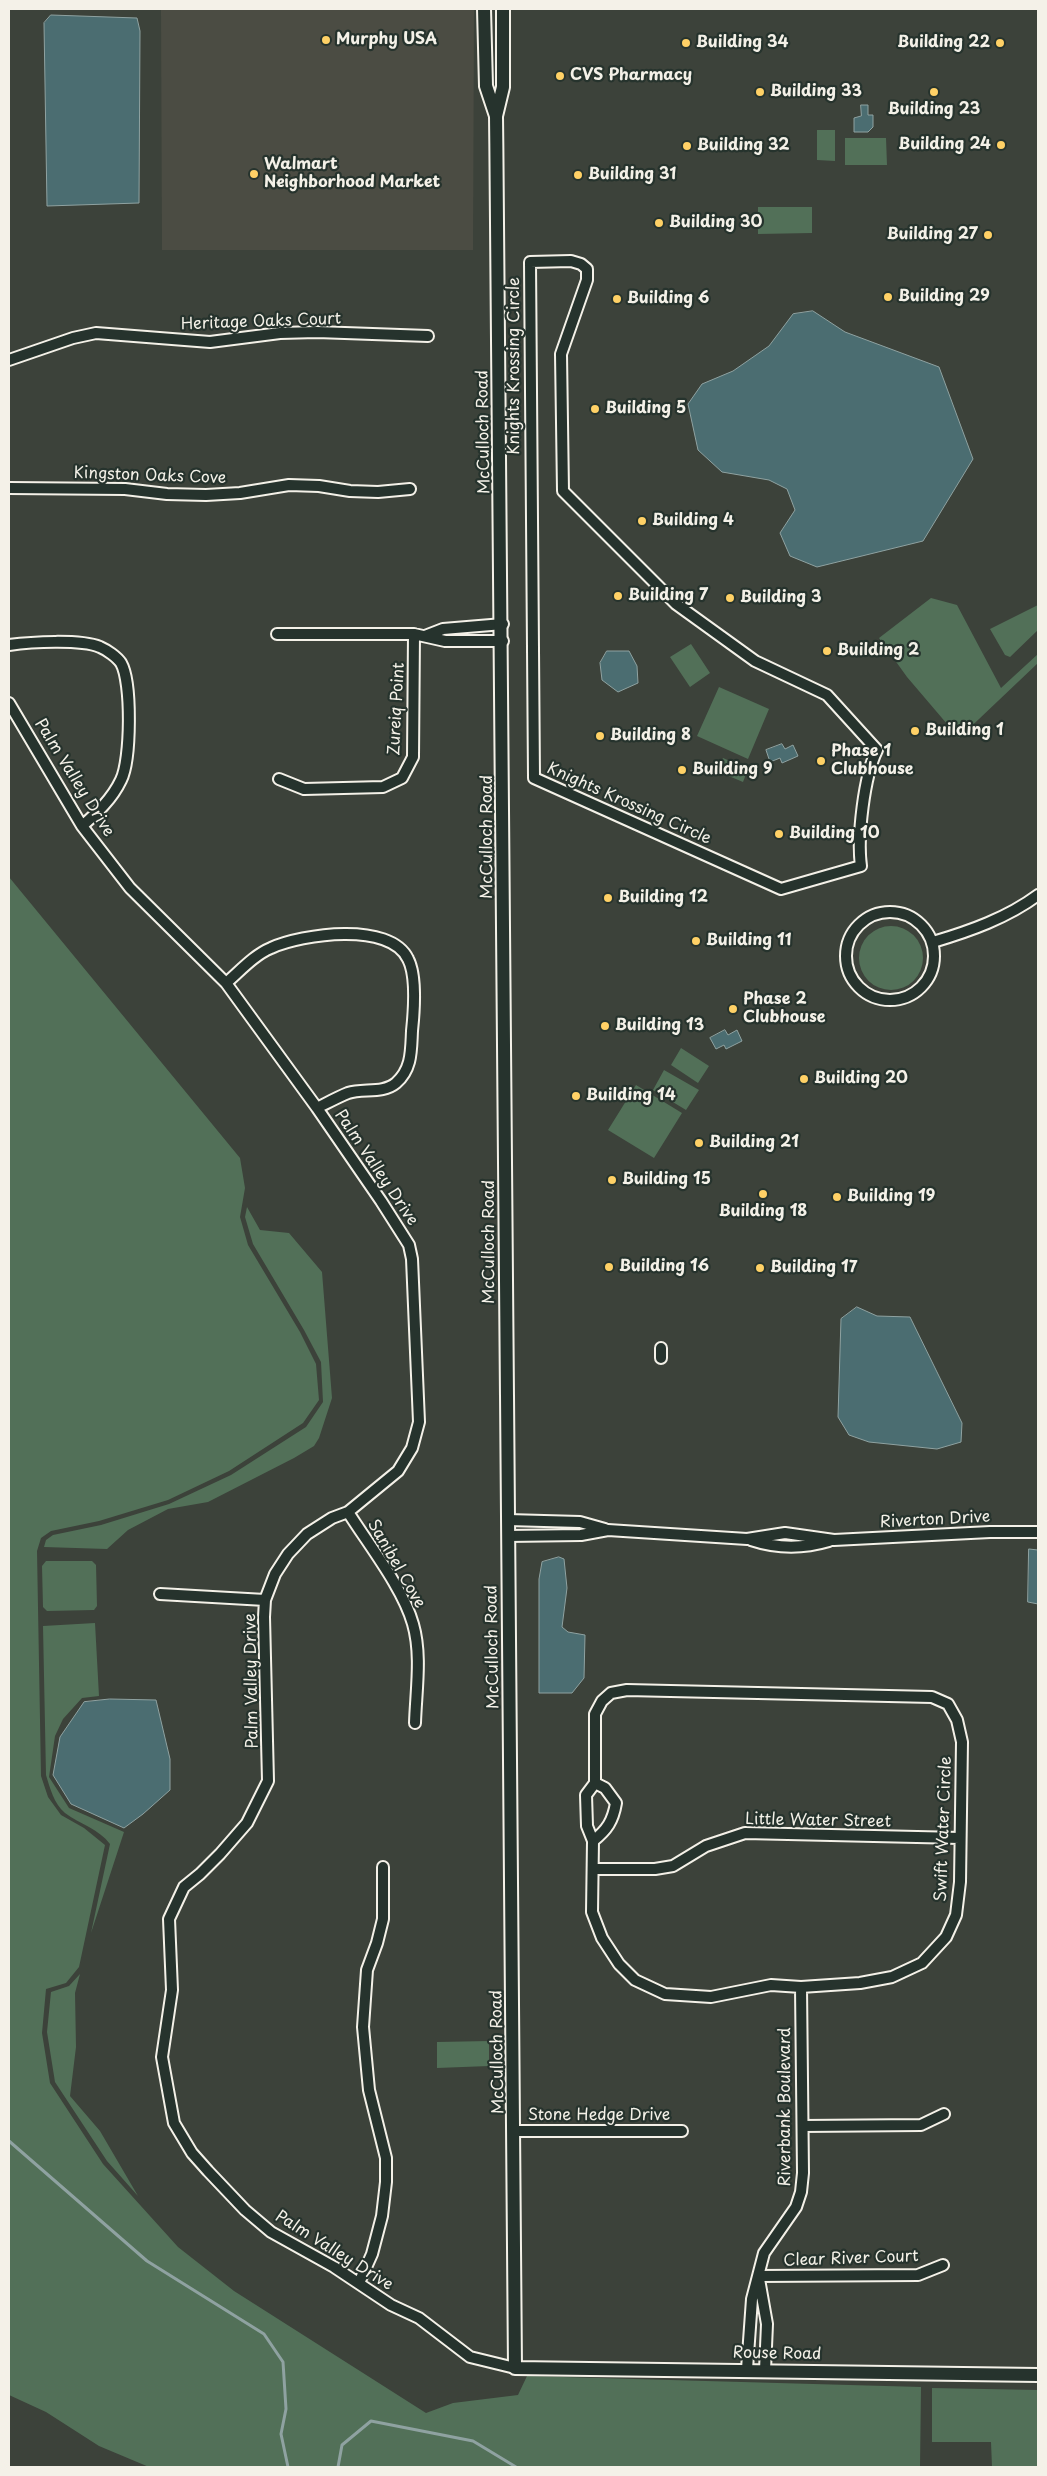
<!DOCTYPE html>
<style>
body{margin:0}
#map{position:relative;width:1047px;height:2476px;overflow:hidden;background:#3c423a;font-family:"Playpen Sans",sans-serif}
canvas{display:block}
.frame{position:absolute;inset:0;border:10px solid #f4f1e8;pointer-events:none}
</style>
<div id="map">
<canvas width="1047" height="2476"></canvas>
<div class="frame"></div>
</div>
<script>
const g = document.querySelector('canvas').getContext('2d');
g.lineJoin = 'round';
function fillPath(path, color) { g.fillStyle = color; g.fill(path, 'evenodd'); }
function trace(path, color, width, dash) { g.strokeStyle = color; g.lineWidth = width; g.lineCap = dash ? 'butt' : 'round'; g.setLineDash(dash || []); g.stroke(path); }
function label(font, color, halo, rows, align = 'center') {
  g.font = font + ' "Playpen Sans",sans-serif'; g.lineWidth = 4.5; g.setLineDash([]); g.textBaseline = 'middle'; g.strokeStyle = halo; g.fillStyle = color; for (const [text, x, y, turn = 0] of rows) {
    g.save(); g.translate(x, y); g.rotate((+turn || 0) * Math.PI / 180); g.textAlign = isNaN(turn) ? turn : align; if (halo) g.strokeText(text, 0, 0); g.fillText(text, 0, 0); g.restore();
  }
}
fillPath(new Path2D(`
 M 161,9 L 474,9 L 473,250 L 162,250 Z`), '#4b4c43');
fillPath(new Path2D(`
 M 817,130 L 835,130 L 835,161 L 817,160 Z
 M 845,138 L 886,138 L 887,165 L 845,165 Z
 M 758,207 L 812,207 L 812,233 L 758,234 Z
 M 931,598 L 957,605 L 1001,688 L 1038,654 L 1038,663 L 959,738 L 907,677 L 879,638 Z
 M 1038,605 L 1038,630 L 1010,657 L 1005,655 L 990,629 Z
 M 691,644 L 710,673 L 690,687 L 670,657 Z
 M 719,687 L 769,709 L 748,759 L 697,736 Z
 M 723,758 L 748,769 L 743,782 L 717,771 Z
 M 9,877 L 240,1158 L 245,1188 L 240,1217 L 248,1245 L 300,1332 L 316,1364 L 319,1400 L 303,1423 L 229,1471 L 168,1500 L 99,1521 L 51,1531 L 41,1538 L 37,1551 L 41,1776 L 48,1797 L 61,1815 L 84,1828 L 105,1845 L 79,1967 L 66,1983 L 46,1989 L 42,2033 L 50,2083 L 103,2164 L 178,2247 L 234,2291 L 426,2413 L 453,2403 L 518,2395 L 527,2376 L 921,2387 L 920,2467 L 149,2467 L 99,2446 L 46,2412 L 9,2395 Z
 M859 958a32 32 0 1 1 64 0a32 32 0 1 1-64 0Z
 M 681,1048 L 709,1066 L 698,1083 L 671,1065 Z
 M 664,1070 L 699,1090 L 686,1110 L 653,1090 Z
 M 636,1085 L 682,1113 L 654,1158 L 608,1130 Z
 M 247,1207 L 260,1230 L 289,1233 L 322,1272 L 332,1398 L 319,1438 L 314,1446 L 294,1458 L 208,1502 L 168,1509 L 128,1530 L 107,1549 L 44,1547 L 46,1540 L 53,1535 L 101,1525 L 169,1504 L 231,1475 L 306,1427 L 323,1402 L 321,1362 L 304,1330 L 253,1244 L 245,1217 Z
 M 46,1561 L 92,1561 L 96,1565 L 97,1606 L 94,1610 L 47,1611 L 43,1607 L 42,1566 Z
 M 95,1623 L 99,1696 L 82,1698 L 63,1719 L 55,1736 L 49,1777 L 69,1808 L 124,1832 L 91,1933 L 110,1844 C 99,1829 80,1824 65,1813 C 54,1804 50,1788 46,1775 L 43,1626 Z
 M 80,1974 L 75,1993 L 76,2047 L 70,2096 L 100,2131 L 138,2196 L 107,2161 L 55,2082 L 47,2032 L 51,1992 L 69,1986 Z
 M 489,2041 L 489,2066 L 437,2068 L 437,2042 Z
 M 932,2388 L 1038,2390 L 1038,2467 L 992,2467 L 991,2442 L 932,2442 Z`), '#527058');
const water = new Path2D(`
 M 51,15 L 137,18 L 140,31 L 139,203 L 47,206 L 44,23 Z
 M 861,105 L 868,105 L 868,115 L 873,115 L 873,127 L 868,132 L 854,132 L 854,118 L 861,116 Z
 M 813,311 L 845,332 L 939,367 L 973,459 L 923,541 L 817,567 L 790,556 L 780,533 L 795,510 L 787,489 L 769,480 L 722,472 L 698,450 L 688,404 L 702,384 L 733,371 L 769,346 L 793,314 Z
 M 607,651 L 629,651 L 637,666 L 638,683 L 618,692 L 602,680 L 600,663 Z
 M 782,744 L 785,749 L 793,745 L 798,756 L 782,763 L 780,758 L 770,762 L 766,750 Z
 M 725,1030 L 728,1035 L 737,1030 L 742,1041 L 726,1049 L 724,1045 L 716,1049 L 710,1038 Z
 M 857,1307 L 877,1316 L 910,1317 L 962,1423 L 961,1442 L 937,1449 L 869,1442 L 849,1435 L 838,1417 L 841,1319 Z
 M 1029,1549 L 1038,1550 L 1038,1604 L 1028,1602 Z
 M 559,1557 L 564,1559 L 567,1588 L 562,1627 L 568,1632 L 585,1635 L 584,1678 L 572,1693 L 539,1693 L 539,1579 L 542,1562 Z
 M 110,1699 L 156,1700 L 170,1759 L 170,1790 L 143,1814 L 124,1828 L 71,1804 L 53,1775 L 60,1737 L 84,1702 Z`);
fillPath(water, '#4b6d71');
trace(water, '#8fa2a1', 1);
trace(new Path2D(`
 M 9,2141 L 147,2261 L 264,2334 L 283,2362 L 286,2409 L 281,2434 L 288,2467
 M 338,2467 L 342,2445 L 371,2421 L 473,2441 L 516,2467`), '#8fa2a1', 3);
const minor = new Path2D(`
 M 571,261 L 581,264 L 587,269 L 587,280 L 561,354 L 563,491 L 676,604 L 755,661 L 827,695 L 877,750 C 864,776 857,837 861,866 L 781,889 L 534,778 L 530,262 Z
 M 9,360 L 73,338 L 96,333 L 210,342 L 280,333 L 317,332 L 428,336
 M 9,488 L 125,489 L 167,494 L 206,495 L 240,493 L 289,485 L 319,486 L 350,491 L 378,492 L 410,489
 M 277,634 L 414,634 L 445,641 L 503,641
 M 425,636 L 443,629 L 503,624
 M 9,645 C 31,642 80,639 100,647 C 107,650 117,657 121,663 C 132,682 131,760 121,780 C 112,799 97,813 82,826
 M 9,703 L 82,826 L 130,888 L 226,983 L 317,1108 L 381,1201 L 409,1245 L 412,1259 L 419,1422 L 412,1448 L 398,1471 L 348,1512 L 332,1518 L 307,1534 L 288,1554 L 275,1574 L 265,1600 L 264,1617 L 268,1781 L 247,1823 L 220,1854 L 200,1874 L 184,1887 L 169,1919 L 172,1990 L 162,2057 L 174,2123 L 192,2153 L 208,2171 L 245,2210 L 271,2232 L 334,2267 L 391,2305 L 419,2318 L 470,2357 L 515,2368
 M 279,779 L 304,789 L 383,787 L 402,778 L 413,757 L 414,634
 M846 956a44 44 0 1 1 88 0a44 44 0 1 1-88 0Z
 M 933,942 C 970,931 1007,918 1038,895
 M 226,983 C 240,971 254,955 271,948 C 302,934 390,921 408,959 C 417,976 414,1012 412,1031 C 411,1051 412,1069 396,1083 C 383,1094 363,1088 348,1093 C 338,1097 327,1103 317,1108
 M 661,1358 L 661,1348
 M 348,1512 C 368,1544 403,1588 413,1624 C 422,1655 416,1691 415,1723
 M 508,1520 L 580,1522 L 605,1529
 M 508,1536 L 581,1535 L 608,1530 L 747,1539 L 785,1533 L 834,1540 L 990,1532 L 1038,1532
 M 751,1540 C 778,1549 802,1549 829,1541
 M 160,1594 L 265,1600
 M 627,1690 L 932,1697 L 948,1704 L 957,1720 L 962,1742 L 960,1882 L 956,1915 L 946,1937 L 922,1963 L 892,1977 L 860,1983 L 801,1987 L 771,1985 L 711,1997 L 665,1994 L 635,1980 L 619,1964 L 602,1938 L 592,1912 L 593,1841 L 587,1826 L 586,1795 L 595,1783 L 595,1714 L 602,1701 L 611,1693 Z
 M 593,1841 C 607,1830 613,1821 616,1803 L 605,1788 L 595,1783
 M 593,1869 L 655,1869 L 673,1866 L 706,1846 L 745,1833 L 960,1838
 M 803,2126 L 921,2125 L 944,2114
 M 515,2131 L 682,2131
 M 759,2276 L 918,2275 L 943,2265
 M 759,2279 L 767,2324 L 765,2370
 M 359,2283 L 372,2254 L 382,2216 L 386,2182 L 386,2158 L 369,2090 L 363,2027 L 367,1970 L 377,1943 L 383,1919 L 383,1867
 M 747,2369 L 752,2299 L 764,2253 L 796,2207 L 801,2192 L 803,2173 L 801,1987`);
const tertiary = new Path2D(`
 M 484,9 L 486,86 L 496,116
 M 503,9 L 503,87 L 496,116 C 501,542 504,968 507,1395 C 509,1719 515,2043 515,2368 L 1038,2375`);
trace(minor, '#f4f1e8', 14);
trace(tertiary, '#f4f1e8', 16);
trace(minor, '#26332d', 10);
trace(tertiary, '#26332d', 12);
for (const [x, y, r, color] of [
 [326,40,5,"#ffd166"],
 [686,43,5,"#ffd166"],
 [1000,43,5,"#ffd166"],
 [560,76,5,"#ffd166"],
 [760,92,5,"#ffd166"],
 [934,92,5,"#ffd166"],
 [1001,145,5,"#ffd166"],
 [687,146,5,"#ffd166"],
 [254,174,5,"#ffd166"],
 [578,175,5,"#ffd166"],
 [659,223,5,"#ffd166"],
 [988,235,5,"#ffd166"],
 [888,297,5,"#ffd166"],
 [617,299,5,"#ffd166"],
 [595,409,5,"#ffd166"],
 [642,521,5,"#ffd166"],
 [618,596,5,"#ffd166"],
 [730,598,5,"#ffd166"],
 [827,651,5,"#ffd166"],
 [915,731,5,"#ffd166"],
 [600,736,5,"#ffd166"],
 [821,761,5,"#ffd166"],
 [682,770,5,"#ffd166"],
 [779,834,5,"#ffd166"],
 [608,898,5,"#ffd166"],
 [696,941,5,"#ffd166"],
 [733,1009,5,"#ffd166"],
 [605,1026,5,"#ffd166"],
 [804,1079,5,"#ffd166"],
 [576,1096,5,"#ffd166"],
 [699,1143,5,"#ffd166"],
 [612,1180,5,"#ffd166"],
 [763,1194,5,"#ffd166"],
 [837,1197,5,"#ffd166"],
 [609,1267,5,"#ffd166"],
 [760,1268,5,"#ffd166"]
]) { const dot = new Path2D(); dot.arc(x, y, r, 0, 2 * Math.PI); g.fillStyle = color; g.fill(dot); trace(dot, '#26332d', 2); }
label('bold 16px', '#f4f1e8', '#26332d', [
 ["Murphy USA",336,40],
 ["Building 34",696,43],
 ["Building 22",990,43,"right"],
 ["CVS Pharmacy",570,76],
 ["Building 33",770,92],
 ["Building 23",934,110,"center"],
 ["Building 24",991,145,"right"],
 ["Building 32",697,146],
 ["Walmart",264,165],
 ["Neighborhood Market",264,183],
 ["Building 31",588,175],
 ["Building 30",669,223],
 ["Building 27",978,235,"right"],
 ["Building 29",898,297],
 ["Building 6",627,299],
 ["Building 5",605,409],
 ["Building 4",652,521],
 ["Building 7",628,596],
 ["Building 3",740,598],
 ["Building 2",837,651],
 ["Building 1",925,731],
 ["Building 8",610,736],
 ["Phase 1",831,752],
 ["Clubhouse",831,770],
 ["Building 9",692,770],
 ["Building 10",789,834],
 ["Building 12",618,898],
 ["Building 11",706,941],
 ["Phase 2",743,1000],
 ["Clubhouse",743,1018],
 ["Building 13",615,1026],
 ["Building 20",814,1079],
 ["Building 14",586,1096],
 ["Building 21",709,1143],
 ["Building 15",622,1180],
 ["Building 19",847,1197],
 ["Building 18",763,1212,"center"],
 ["Building 16",619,1267],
 ["Building 17",770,1268]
], 'left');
label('16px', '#f4f1e8', '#26332d', [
 ["Heritage Oaks Court",261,322,-2],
 ["Knights Krossing Circle",515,366,-90],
 ["McCulloch Road",484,432,-91],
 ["Kingston Oaks Cove",150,476,2],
 ["Zureiq Point",397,709,-87],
 ["Palm Valley Drive",74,778,58],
 ["Knights Krossing Circle",629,804,24],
 ["McCulloch Road",488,837,-90],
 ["Palm Valley Drive",376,1168,56],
 ["McCulloch Road",490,1242,-90],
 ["Riverton Drive",935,1520,-3],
 ["Sanibel Cove",396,1564,60],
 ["McCulloch Road",493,1647,-91],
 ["Palm Valley Drive",252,1681,-91],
 ["Little Water Street",818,1821,1],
 ["Swift Water Circle",944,1829,-88],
 ["McCulloch Road",498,2052,-91],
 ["Riverbank Boulevard",786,2107,-90],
 ["Stone Hedge Drive",599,2116],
 ["Palm Valley Drive",334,2251,32],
 ["Clear River Court",851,2259,-2],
 ["Rouse Road",777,2354,1]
]);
</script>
